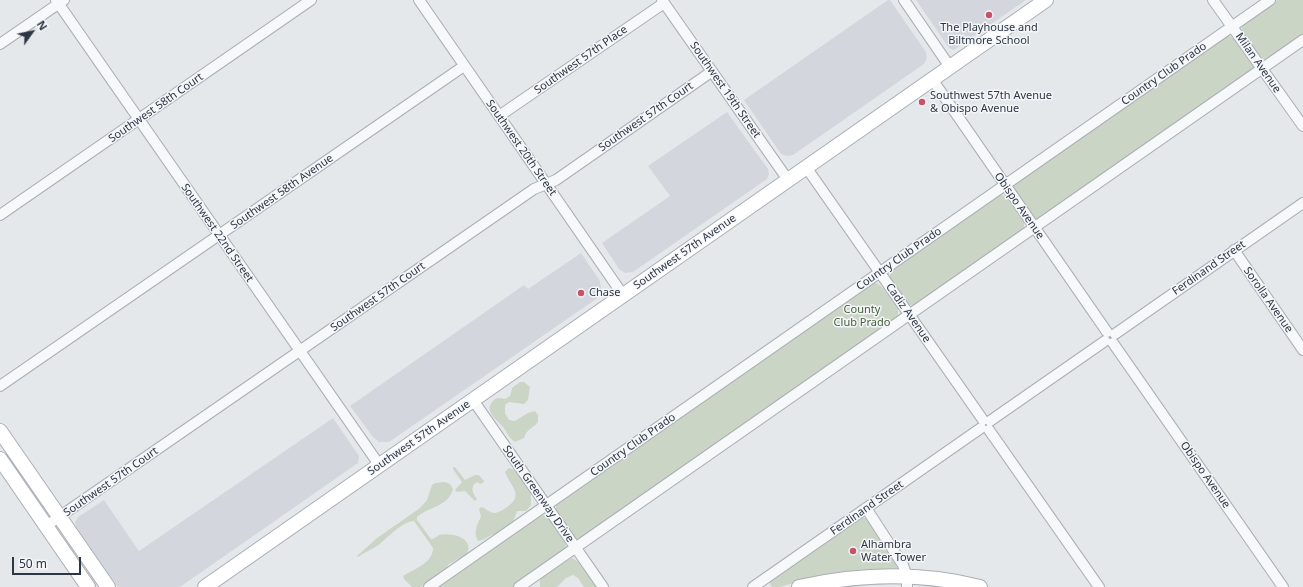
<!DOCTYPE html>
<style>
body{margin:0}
#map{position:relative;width:1303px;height:587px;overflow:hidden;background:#e5e8eb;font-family:"Noto Sans",sans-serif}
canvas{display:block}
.north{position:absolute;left:12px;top:12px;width:40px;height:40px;-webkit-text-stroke:3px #f4f6f9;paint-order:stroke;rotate:57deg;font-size:11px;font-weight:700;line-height:16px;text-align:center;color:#2d3643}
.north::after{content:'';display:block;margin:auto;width:14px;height:18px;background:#2d3643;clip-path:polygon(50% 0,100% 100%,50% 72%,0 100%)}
.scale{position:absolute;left:12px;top:557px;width:69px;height:18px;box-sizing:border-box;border:2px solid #2d3643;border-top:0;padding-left:5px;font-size:12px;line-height:14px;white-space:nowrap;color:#2d3643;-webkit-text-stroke:3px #f4f6f9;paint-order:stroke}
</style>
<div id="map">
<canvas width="1303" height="587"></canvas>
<div class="north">N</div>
<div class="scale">50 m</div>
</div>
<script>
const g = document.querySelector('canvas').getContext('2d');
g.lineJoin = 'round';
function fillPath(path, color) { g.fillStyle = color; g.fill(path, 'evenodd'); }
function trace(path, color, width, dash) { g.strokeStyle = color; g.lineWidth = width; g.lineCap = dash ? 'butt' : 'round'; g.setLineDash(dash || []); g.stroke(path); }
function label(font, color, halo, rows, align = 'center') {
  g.font = font + ' "Noto Sans",sans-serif'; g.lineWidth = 3; g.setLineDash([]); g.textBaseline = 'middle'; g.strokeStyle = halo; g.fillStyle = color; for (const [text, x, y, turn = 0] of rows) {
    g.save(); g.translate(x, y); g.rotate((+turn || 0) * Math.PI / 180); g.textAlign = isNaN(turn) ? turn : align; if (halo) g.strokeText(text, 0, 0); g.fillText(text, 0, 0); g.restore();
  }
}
fillPath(new Path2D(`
 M 888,0 L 890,0 L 926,52 L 927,58 L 924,64 L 793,155 L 787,156 L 781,154 L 744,100 Z
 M 916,0 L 1026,0 L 954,50 L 949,48 Z
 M 727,112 L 768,169 L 769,174 L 767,179 L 633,272 L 625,273 L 619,269 L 602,243 L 670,196 L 648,166 Z
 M 581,253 L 600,281 L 602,295 L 389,442 L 379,442 L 373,437 L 350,406 L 524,285 L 528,289 Z
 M 333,418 L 359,456 L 358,463 L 180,587 L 118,587 L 77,530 L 75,523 L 78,517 L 104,500 L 139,551 Z`), '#d3d7dd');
fillPath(new Path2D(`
 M 1277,0 L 1303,0 L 1303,35 C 1295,40 1272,60 1264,59 C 1259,59 1243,38 1242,33 C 1241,28 1243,26 1245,22 Z
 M 1229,36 L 1235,38 L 1253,63 L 1253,68 L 1251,72 L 1041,218 L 1036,219 L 1032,217 L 1014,192 L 1014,185 L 1019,180 L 1224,37 Z
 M 996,195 L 1002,195 L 1006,197 L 1024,222 L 1024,227 L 1021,232 L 917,305 L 911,305 L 906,303 L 890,280 L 890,274 L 895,267 Z
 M 876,283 L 881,286 L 898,308 L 898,316 L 894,321 L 583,538 L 579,539 L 574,537 L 556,512 L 556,505 L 561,500 L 869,284 Z
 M 520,382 L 524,382 L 530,387 L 528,400 L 524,404 L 509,402 L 505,405 L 505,413 L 509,420 L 515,421 L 528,413 L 535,411 L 538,415 L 538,422 C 533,429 527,428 524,438 L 515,442 C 508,437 508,434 503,427 C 498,421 483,411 493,401 C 496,397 500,398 505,399 L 510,396 L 512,388 Z
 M 453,467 L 455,467 L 465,480 L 475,475 L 479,475 L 484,481 L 483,483 L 480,484 L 477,482 L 474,484 C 471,490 473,493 477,499 L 475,501 L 465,491 L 457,492 L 455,490 L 462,482 L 453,469 Z
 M 509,468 C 518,470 518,476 523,481 C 526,484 529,485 530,489 C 531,493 531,501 531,505 L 526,511 L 517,511 C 514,521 510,528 499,533 C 496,534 493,534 490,536 C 485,538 484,540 478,541 C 473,533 477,524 481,517 L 479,509 L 481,507 C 486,508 489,513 495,513 C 500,512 503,510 507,507 C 525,495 510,486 505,472 Z
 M 445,482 L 450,484 L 453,489 C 448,507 430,506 417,517 L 417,520 L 431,539 C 434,539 436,537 439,535 C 448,533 465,535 468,545 C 469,548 468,551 467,554 L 449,564 L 443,573 L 431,582 L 420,587 L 412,587 L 404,579 L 403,576 C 414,569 433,563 433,548 L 414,521 C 403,521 388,537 380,544 C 373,549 365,552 358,557 L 357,556 L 377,538 L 420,508 L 427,500 L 432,485 L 435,483 Z
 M 542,515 L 548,516 L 565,541 L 566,546 L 565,551 L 513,587 L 436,587 L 537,516 Z
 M 861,518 L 865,518 L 870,521 L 897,563 L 898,569 L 896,572 L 794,583 L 780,587 L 772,587 L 769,582 L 771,580 Z
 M 572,558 C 583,563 589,577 597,587 L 584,587 L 578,578 L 573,575 L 566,578 L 557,587 L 540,587 L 540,578 L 552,569 Z`), '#cbd5c6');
const street = new Path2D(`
 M 56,0 L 380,466
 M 419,0 L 623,295
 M 662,0 L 788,180
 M 904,0 L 950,67
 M 1213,0 L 1303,126
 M 0,44 L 64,0
 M 932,79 L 1107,332
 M 499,116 L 664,3
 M 806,167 L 983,420
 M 0,215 L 311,0
 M 1234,250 L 1303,350
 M 1115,334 L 1303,203
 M 1113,343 L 1283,587
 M 0,386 L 464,66
 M 473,400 L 603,587
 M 990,421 L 1105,341
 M 989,430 L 1099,587
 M 866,508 L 903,565 L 907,577 L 907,587
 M 46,526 L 534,189 L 556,180 L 711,72
 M 429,587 L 1270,0
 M 519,587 L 1303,40
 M 753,587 L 981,428`);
const secondary = new Path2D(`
 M 0,431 L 108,587
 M 0,459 L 88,587
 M 205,587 L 1046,0
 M 799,587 C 858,574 921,572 980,587`);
trace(street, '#aaafb5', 12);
trace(secondary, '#aaafb5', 16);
trace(street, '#f7f8fa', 10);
trace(secondary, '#fff', 14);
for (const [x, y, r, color] of [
 [989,15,4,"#c7536b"],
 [922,102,4,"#c7536b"],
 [581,293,4,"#c7536b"],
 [853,551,4,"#c7536b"]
]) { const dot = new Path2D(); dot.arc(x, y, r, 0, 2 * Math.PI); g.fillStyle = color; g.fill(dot); trace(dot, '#f4f6f9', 1.5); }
label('11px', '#2d3643', '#f4f6f9', [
 ["The Playhouse and",989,28,"center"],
 ["Biltmore School",989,41,"center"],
 ["Southwest 57th Avenue",930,96],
 ["& Obispo Avenue",930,109],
 ["Chase",589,293],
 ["Alhambra",861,545],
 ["Water Tower",861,558]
], 'left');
label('11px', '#2d3643', '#f4f6f9', [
 ["Southwest 57th Place",581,60,-35],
 ["Milan Avenue",1258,63,55],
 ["Country Club Prado",1164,74,-35],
 ["Southwest 19th Street",725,90,55],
 ["Southwest 58th Court",156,108,-35],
 ["Southwest 57th Court",646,117,-35],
 ["Southwest 20th Street",521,148,55],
 ["Southwest 58th Avenue",282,192,-35],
 ["Obispo Avenue",1019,206,55],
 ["Southwest 22nd Street",217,233,55],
 ["Southwest 57th Avenue",685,252,-35],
 ["Country Club Prado",899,259,-35],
 ["Ferdinand Street",1209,268,-35],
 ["Southwest 57th Court",378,297,-35],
 ["Sorolla Avenue",1268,300,55],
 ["Cadiz Avenue",908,313,55],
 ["Southwest 57th Avenue",419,438,-35],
 ["Country Club Prado",633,445,-35],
 ["Obispo Avenue",1205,475,55],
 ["Southwest 57th Court",111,482,-35],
 ["South Greenway Drive",538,494,55],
 ["Ferdinand Street",867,508,-35]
]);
label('11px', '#445e3b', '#f4f6f9', [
 ["County",862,310],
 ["Club Prado",862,323]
]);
</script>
